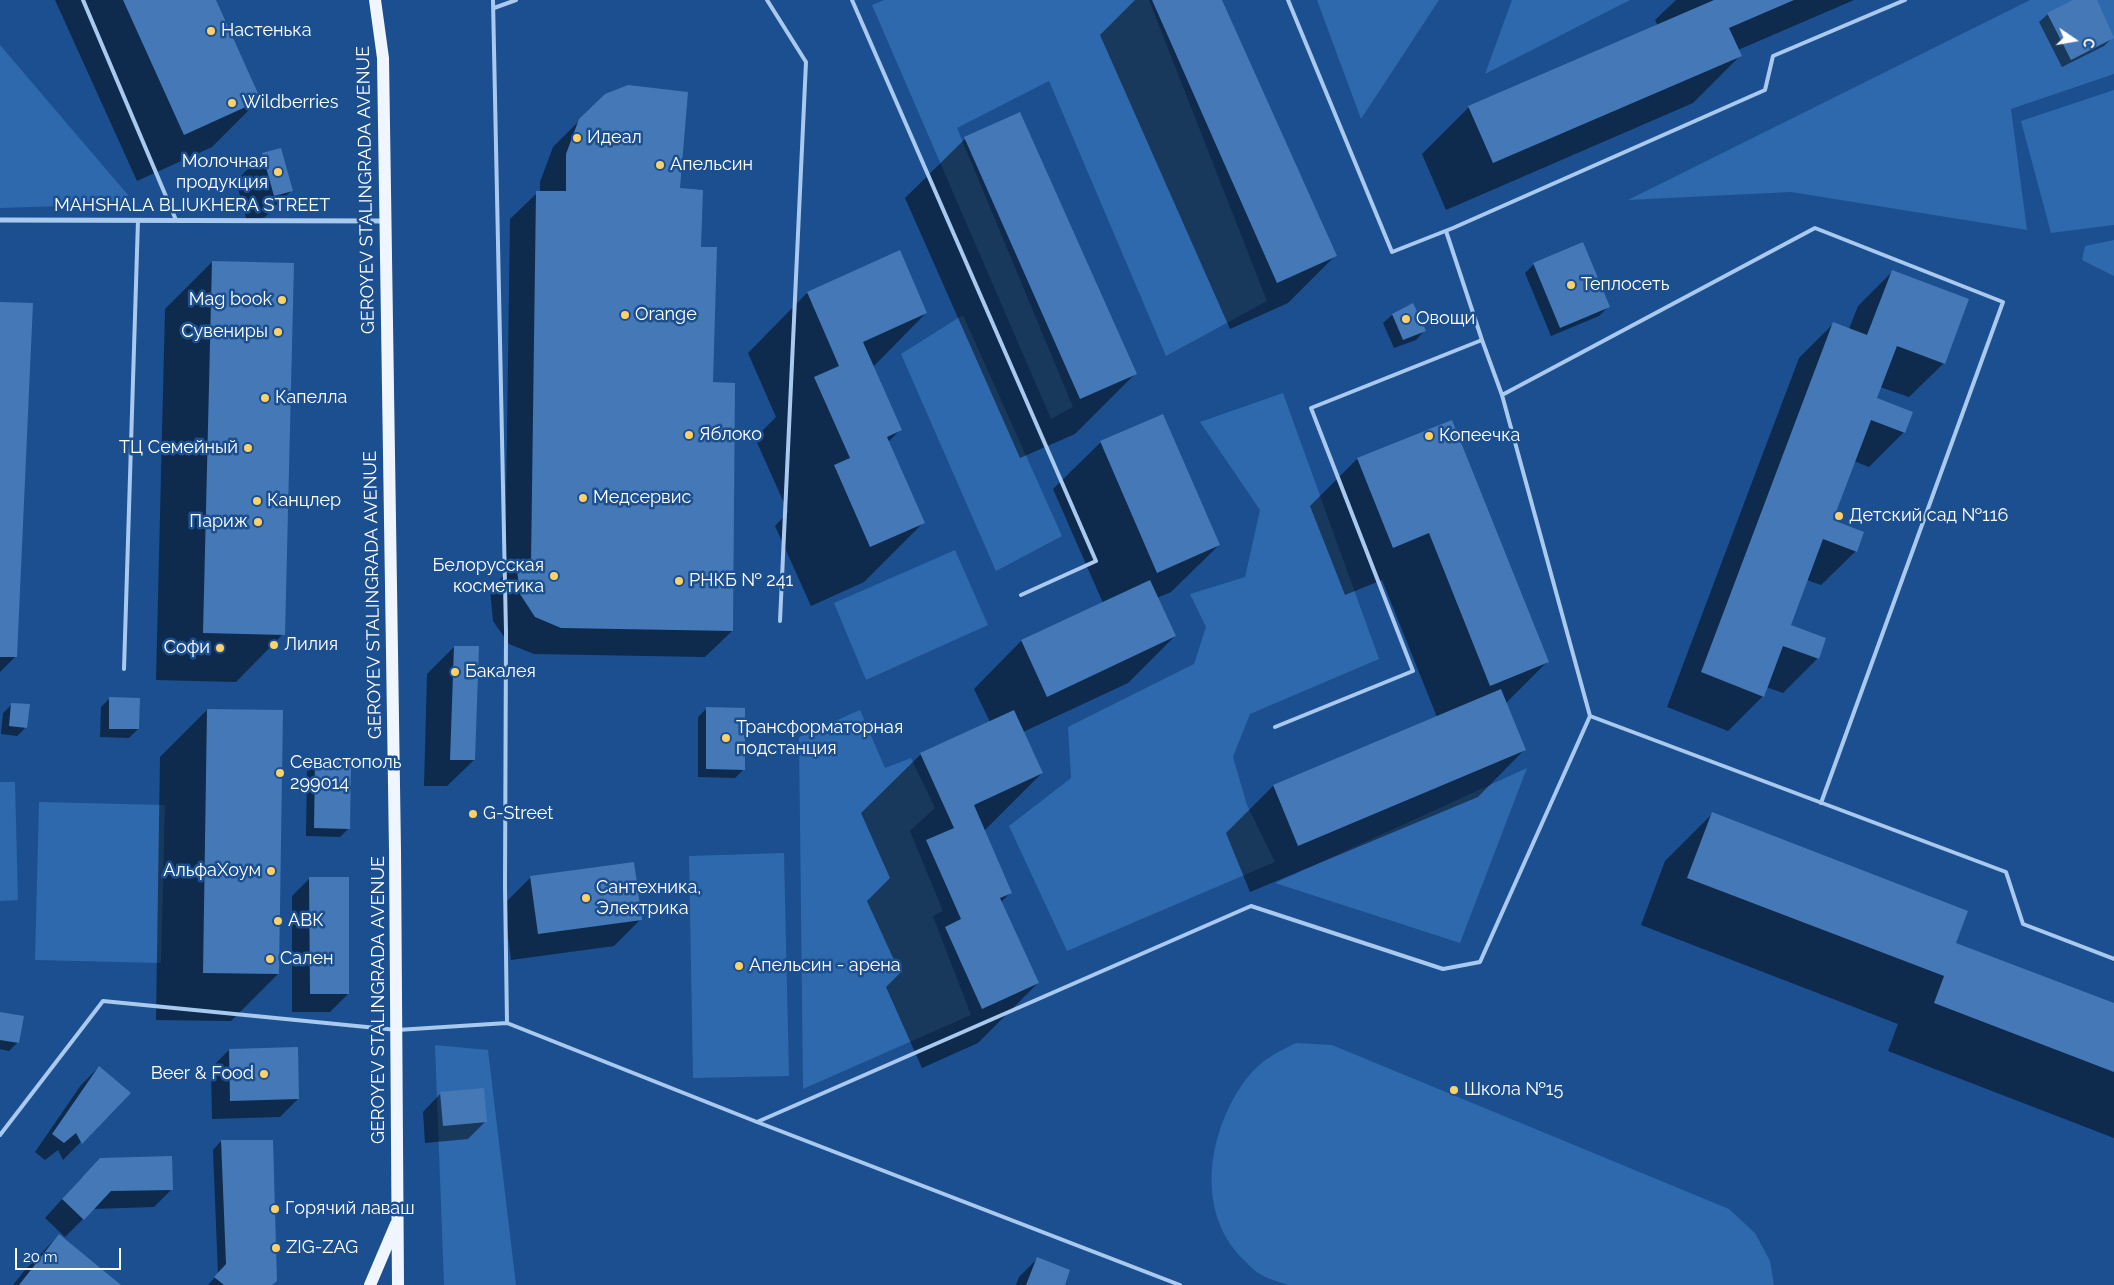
<!DOCTYPE html>
<meta charset="utf-8">
<style>
body{margin:0}
#map{position:relative;width:2114px;height:1285px;overflow:hidden;background:#1b4f8f;font-family:Raleway,sans-serif}
canvas{display:block}
.north{position:absolute;left:2049px;top:15px;width:50px;height:50px;-webkit-text-stroke:4px #1b4f8f;paint-order:stroke;rotate:102deg;font-size:14px;font-weight:700;line-height:20px;text-align:center;color:#fff}
.north::after{content:'';display:block;margin:auto;width:18px;height:22px;background:#fff;clip-path:polygon(50% 0,100% 100%,50% 72%,0 100%)}
.scale{position:absolute;left:15px;top:1248px;width:106px;height:22px;box-sizing:border-box;border:2px solid #fff;border-top:0;padding-left:6px;font-size:15px;line-height:18px;white-space:nowrap;color:#fff;-webkit-text-stroke:4px #1b4f8f;paint-order:stroke}
</style>
<div id="map">
<canvas width="2114" height="1285"></canvas>
<div class="north">С</div>
<div class="scale">20 m</div>
</div>
<script>
const g = document.querySelector('canvas').getContext('2d');
g.lineJoin = 'round';
function fillPath(path, color) { g.fillStyle = color; g.fill(path, 'evenodd'); }
function trace(path, color, width, dash) { g.strokeStyle = color; g.lineWidth = width; g.lineCap = dash ? 'butt' : 'round'; g.setLineDash(dash || []); g.stroke(path); }
function label(font, color, halo, rows, align = 'center') {
  g.font = font + ' Raleway,sans-serif'; g.lineWidth = 5; g.setLineDash([]); g.textBaseline = 'middle'; g.strokeStyle = halo; g.fillStyle = color; for (const [text, x, y, turn = 0] of rows) {
    g.save(); g.translate(x, y); g.rotate((+turn || 0) * Math.PI / 180); g.textAlign = isNaN(turn) ? turn : align; if (halo) g.strokeText(text, 0, 0); g.fillText(text, 0, 0); g.restore();
  }
}
fillPath(new Path2D(`
 M 884,0 L 1149,0 L 1267,301 L 1166,356 L 1049,81 L 957,128 L 1073,407 L 1051,419 L 872,5 Z
 M 1317,0 L 1439,0 L 1361,119 Z
 M 1512,0 L 1630,0 L 1485,74 Z
 M 2030,0 L 2114,0 L 2114,74 L 2011,109 L 2027,230 L 1791,192 L 1628,200 Z
 M 0,45 L 128,195 L 123,204 L 0,208 Z
 M 2114,90 L 2114,225 L 2051,233 L 2021,121 Z
 M 2114,240 L 2114,276 L 2082,260 L 2085,246 Z
 M 963,315 L 1062,536 L 996,571 L 901,354 Z
 M 1283,393 L 1379,659 L 1250,714 L 1233,757 L 1247,805 L 1275,862 L 1067,951 L 1009,826 L 1071,778 L 1068,727 L 1194,664 L 1206,627 L 1190,594 L 1245,577 L 1260,510 L 1200,422 Z
 M 955,550 L 988,625 L 866,680 L 834,603 Z
 M 860,710 L 885,768 L 911,758 L 935,808 L 910,831 L 943,911 L 933,916 L 971,1015 L 803,1089 L 799,737 Z
 M 1527,768 L 1460,943 L 1275,883 Z
 M 0,782 L 15,782 L 18,900 L 0,901 Z
 M 39,802 L 165,805 L 161,963 L 35,960 Z
 M 784,853 L 789,1076 L 693,1078 L 689,856 Z
 M 1296,1043 L 1332,1045 L 1729,1209 L 1755,1233 L 1770,1261 L 1774,1285 L 1288,1285 C 1279,1282 1268,1279 1260,1274 C 1254,1271 1248,1264 1243,1259 C 1194,1211 1208,1129 1247,1078 C 1260,1061 1277,1052 1296,1043 Z
 M 435,1045 L 488,1050 L 516,1285 L 444,1285 Z`), '#2e69ad');
fillPath(new Path2D(`
 M 55,0 L 214,0 L 259,100 L 212,147 L 137,181 Z
 M 1135,0 L 1221,0 L 1335,256 L 1288,303 L 1230,329 L 1100,35 Z
 M 1676,0 L 1854,0 L 1738,50 L 1740,56 L 1693,103 L 1446,210 L 1422,154 L 1469,107 L 1658,26 L 1655,20 Z
 M 2076,0 L 2095,0 L 2113,37 L 2104,46 L 2062,67 L 2039,22 L 2048,14 Z
 M 580,120 L 678,189 L 699,248 L 732,631 L 705,657 L 534,654 L 509,644 L 493,621 L 490,589 L 505,574 L 510,219 L 537,193 L 540,193 L 540,182 L 553,147 Z
 M 965,139 L 1135,374 L 1075,434 L 1020,458 L 905,198 Z
 M 263,154 L 292,190 L 265,217 L 247,222 L 236,181 Z
 M 899,252 L 926,313 L 873,367 L 900,430 L 888,442 L 924,522 L 864,582 L 811,606 L 775,526 L 788,512 L 755,438 L 776,417 L 748,353 L 807,293 Z
 M 212,262 L 283,634 L 236,682 L 156,680 L 165,309 Z
 M 1534,264 L 1608,307 L 1599,316 L 1551,336 L 1525,273 Z
 M 1893,271 L 1944,363 L 1909,397 L 1880,387 L 1875,399 L 1904,432 L 1869,467 L 1854,461 L 1831,521 L 1856,551 L 1821,585 L 1807,580 L 1789,625 L 1825,638 L 1817,659 L 1783,693 L 1766,687 L 1763,696 L 1728,731 L 1667,707 L 1799,358 L 1834,323 L 1849,329 L 1858,306 Z
 M 0,303 L 15,657 L 0,672 Z
 M 1392,315 L 1424,331 L 1416,340 L 1394,348 L 1383,323 Z
 M 1452,422 L 1547,662 L 1506,703 L 1525,749 L 1478,797 L 1250,892 L 1226,833 L 1273,786 L 1437,717 L 1382,580 L 1345,595 L 1310,506 L 1357,459 Z
 M 1101,442 L 1219,545 L 1171,592 L 1157,598 L 1175,636 L 1128,683 L 1023,732 L 1042,773 L 984,831 L 1011,892 L 1001,902 L 1038,983 L 978,1043 L 922,1068 L 886,987 L 900,973 L 867,901 L 890,878 L 861,813 L 921,754 L 990,722 L 974,689 L 1021,641 L 1103,603 L 1053,489 Z
 M 454,647 L 474,760 L 447,786 L 424,786 L 427,674 Z
 M 110,698 L 138,729 L 129,738 L 100,737 L 101,707 Z
 M 12,704 L 26,727 L 17,736 L 1,734 L 3,713 Z
 M 707,708 L 744,769 L 735,778 L 698,777 L 698,717 Z
 M 207,710 L 278,974 L 231,1021 L 156,1020 L 160,757 Z
 M 316,761 L 349,828 L 340,837 L 306,836 L 307,770 Z
 M 1712,814 L 1955,943 L 2114,1004 L 2114,1138 L 1888,1051 L 1898,1024 L 1641,925 L 1665,861 Z
 M 531,877 L 640,920 L 614,946 L 511,960 L 504,904 Z
 M 310,878 L 348,994 L 330,1012 L 292,1012 L 292,896 Z
 M 0,1014 L 18,1042 L 9,1051 L 0,1049 Z
 M 229,1050 L 298,1099 L 280,1117 L 212,1119 L 211,1068 Z
 M 99,1067 L 129,1093 L 63,1160 L 58,1150 L 45,1160 L 35,1152 L 81,1085 Z
 M 441,1093 L 486,1121 L 468,1139 L 425,1143 L 423,1112 Z
 M 221,1141 L 271,1285 L 208,1285 L 218,1274 L 213,1150 Z
 M 82,1177 L 172,1189 L 154,1207 L 93,1209 L 65,1237 L 45,1218 Z
 M 59,1235 L 119,1285 L 13,1285 L 25,1270 Z
 M 1037,1259 L 1063,1285 L 1016,1285 L 1019,1277 Z`), '#0007');
fillPath(new Path2D(`
 M 123,0 L 216,0 L 261,100 L 184,135 Z
 M 1152,0 L 1222,0 L 1337,256 L 1277,283 Z
 M 1714,0 L 1794,0 L 1729,28 L 1742,56 L 1493,163 L 1468,106 Z
 M 2073,0 L 2097,0 L 2114,38 L 2071,60 L 2047,13 Z
 M 628,85 L 688,92 L 680,188 L 703,190 L 701,247 L 717,247 L 713,382 L 735,383 L 733,631 L 561,628 L 535,617 L 520,594 L 516,562 L 531,563 L 536,191 L 566,191 L 566,154 L 579,119 L 605,94 Z
 M 1020,112 L 1137,374 L 1080,399 L 964,137 Z
 M 281,148 L 293,191 L 274,196 L 262,153 Z
 M 1583,242 L 1610,307 L 1560,328 L 1533,263 Z
 M 900,250 L 927,313 L 863,342 L 902,430 L 887,437 L 925,523 L 870,547 L 834,465 L 850,458 L 814,377 L 839,366 L 807,292 Z
 M 212,261 L 294,263 L 285,635 L 203,633 Z
 M 1892,270 L 1969,299 L 1945,364 L 1897,346 L 1877,398 L 1913,412 L 1905,433 L 1871,420 L 1833,520 L 1864,532 L 1857,552 L 1823,539 L 1791,625 L 1826,638 L 1819,659 L 1783,646 L 1764,697 L 1701,672 L 1833,322 L 1867,335 Z
 M 0,302 L 33,303 L 17,657 L 0,657 Z
 M 1413,303 L 1426,331 L 1403,340 L 1392,314 Z
 M 1163,414 L 1220,545 L 1157,573 L 1100,441 Z
 M 1452,420 L 1549,662 L 1490,686 L 1429,533 L 1393,548 L 1357,458 Z
 M 1150,580 L 1176,636 L 1047,697 L 1021,640 Z
 M 454,646 L 479,646 L 475,760 L 450,760 Z
 M 1501,689 L 1526,750 L 1298,846 L 1273,785 Z
 M 109,697 L 140,698 L 139,729 L 109,729 Z
 M 11,703 L 30,704 L 27,728 L 9,726 Z
 M 706,707 L 745,708 L 745,770 L 706,769 Z
 M 207,709 L 283,710 L 279,974 L 203,973 Z
 M 1014,710 L 1043,773 L 974,805 L 1012,893 L 1000,898 L 1039,983 L 982,1009 L 945,927 L 961,919 L 926,840 L 954,828 L 920,753 Z
 M 315,760 L 351,761 L 350,829 L 314,828 Z
 M 1712,812 L 1968,911 L 1956,943 L 2114,1003 L 2114,1072 L 1934,1003 L 1944,976 L 1687,878 Z
 M 634,862 L 642,920 L 538,934 L 530,876 Z
 M 309,877 L 349,877 L 349,994 L 310,994 Z
 M 0,1012 L 24,1016 L 19,1043 L 0,1040 Z
 M 298,1047 L 299,1099 L 230,1101 L 229,1049 Z
 M 99,1066 L 131,1093 L 82,1144 L 76,1133 L 64,1143 L 52,1134 Z
 M 484,1088 L 487,1122 L 443,1126 L 440,1092 Z
 M 221,1140 L 273,1140 L 277,1281 L 272,1285 L 224,1285 L 214,1277 L 226,1264 Z
 M 172,1156 L 173,1190 L 111,1191 L 84,1220 L 62,1199 L 100,1158 Z
 M 59,1234 L 121,1285 L 19,1285 Z
 M 1037,1257 L 1070,1270 L 1065,1285 L 1026,1285 Z`), '#4478b7');
trace(new Path2D(`
 M 83,0 L 176,220
 M 493,0 L 506,632 L 505,886 L 507,1023
 M 767,0 L 806,62 L 780,621
 M 852,0 L 1096,561 L 1021,595
 M 1288,0 L 1392,252 L 1453,228 L 1765,90 L 1773,56 L 1905,0
 M 494,8 L 516,0
 M 1446,231 L 1482,340
 M 1502,395 L 1815,228 L 2003,302 L 1821,803
 M 124,669 L 138,220
 M 1590,716 L 2006,872 L 2023,924 L 2114,959
 M 757,1122 L 1251,906 L 1443,969 L 1480,962 L 1590,716 L 1502,395 L 1482,340 L 1311,408 L 1413,671 L 1275,727
 M 0,1135 L 103,1001 L 397,1030 L 507,1023 L 757,1122 L 1180,1285`), '#a9c9ee', 4);
trace(new Path2D(`
 M 0,220 L 384,221`), '#a9c9ee', 5);
trace(new Path2D(`
 M 375,0 L 383,58 L 395,850 L 398,1285
 M 370,1285 L 396,1224`), '#f0f6ff', 12);
for (const [x, y, r, color] of [
 [211,31,5,"#ffd166"],
 [232,103,5,"#ffd166"],
 [577,138,5,"#ffd166"],
 [660,165,5,"#ffd166"],
 [278,172,5,"#ffd166"],
 [1571,285,5,"#ffd166"],
 [282,300,5,"#ffd166"],
 [625,315,5,"#ffd166"],
 [1406,319,5,"#ffd166"],
 [278,332,5,"#ffd166"],
 [265,398,5,"#ffd166"],
 [689,435,5,"#ffd166"],
 [1429,436,5,"#ffd166"],
 [248,448,5,"#ffd166"],
 [583,498,5,"#ffd166"],
 [257,501,5,"#ffd166"],
 [1839,516,5,"#ffd166"],
 [258,522,5,"#ffd166"],
 [554,576,5,"#ffd166"],
 [679,581,5,"#ffd166"],
 [274,645,5,"#ffd166"],
 [220,648,5,"#ffd166"],
 [455,672,5,"#ffd166"],
 [726,738,5,"#ffd166"],
 [280,773,5,"#ffd166"],
 [473,814,5,"#ffd166"],
 [271,871,5,"#ffd166"],
 [586,898,5,"#ffd166"],
 [278,921,5,"#ffd166"],
 [270,959,5,"#ffd166"],
 [739,966,5,"#ffd166"],
 [264,1074,5,"#ffd166"],
 [1454,1090,5,"#ffd166"],
 [275,1209,5,"#ffd166"],
 [276,1248,5,"#ffd166"]
]) { const dot = new Path2D(); dot.arc(x, y, r, 0, 2 * Math.PI); g.fillStyle = color; g.fill(dot); trace(dot, '#1b4f8f', 2); }
label('18px', '#fff', '#1b4f8f', [
 ["Настенька",221,31],
 ["Wildberries",242,103],
 ["Идеал",587,138],
 ["Молочная",268,162,"right"],
 ["продукция",268,183,"right"],
 ["Апельсин",670,165],
 ["Теплосеть",1581,285],
 ["Mag book",272,300,"right"],
 ["Orange",635,315],
 ["Овощи",1416,319],
 ["Сувениры",268,332,"right"],
 ["Капелла",275,398],
 ["Яблоко",699,435],
 ["Копеечка",1439,436],
 ["ТЦ Семейный",238,448,"right"],
 ["Медсервис",593,498],
 ["Канцлер",267,501],
 ["Детский сад №116",1849,516],
 ["Париж",248,522,"right"],
 ["Белорусская",544,566,"right"],
 ["косметика",544,587,"right"],
 ["РНКБ № 241",689,581],
 ["Лилия",284,645],
 ["Софи",210,648,"right"],
 ["Бакалея",465,672],
 ["Трансформаторная",736,728],
 ["подстанция",736,749],
 ["Севастополь",290,763],
 ["299014",290,784],
 ["G-Street",483,814],
 ["АльфаХоум",261,871,"right"],
 ["Сантехника,",596,888],
 ["Электрика",596,909],
 ["АВК",288,921],
 ["Сален",280,959],
 ["Апельсин - арена",749,966],
 ["Beer & Food",254,1074,"right"],
 ["Школа №15",1464,1090],
 ["Горячий лаваш",285,1209],
 ["ZIG-ZAG",286,1248]
], 'left');
label('18px', '#fff', '#1b4f8f', [
 ["GEROYEV STALINGRADA AVENUE",366,190,-91],
 ["MAHSHALA BLIUKHERA STREET",192,206],
 ["GEROYEV STALINGRADA AVENUE",373,595,-91],
 ["GEROYEV STALINGRADA AVENUE",379,1000,-90]
]);
</script>
